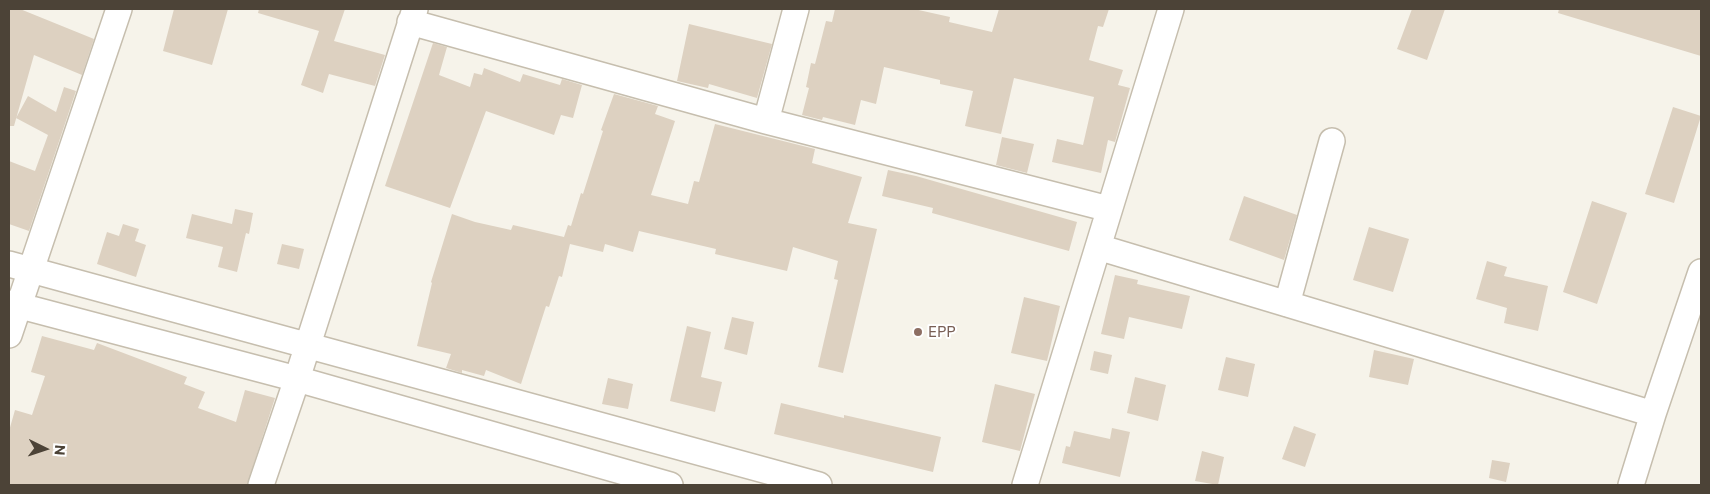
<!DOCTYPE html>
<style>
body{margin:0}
#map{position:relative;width:1710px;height:494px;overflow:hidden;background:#f6f3ea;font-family:Commissioner,sans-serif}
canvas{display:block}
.frame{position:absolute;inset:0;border:10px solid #4c4337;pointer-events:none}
.north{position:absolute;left:20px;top:424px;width:50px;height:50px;-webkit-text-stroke:4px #fff;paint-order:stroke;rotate:94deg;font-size:14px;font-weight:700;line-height:20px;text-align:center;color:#4c4337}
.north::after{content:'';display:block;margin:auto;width:18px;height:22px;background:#4c4337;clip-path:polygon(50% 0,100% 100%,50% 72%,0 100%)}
</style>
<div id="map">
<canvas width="1710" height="494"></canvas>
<div class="frame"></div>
<div class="north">N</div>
</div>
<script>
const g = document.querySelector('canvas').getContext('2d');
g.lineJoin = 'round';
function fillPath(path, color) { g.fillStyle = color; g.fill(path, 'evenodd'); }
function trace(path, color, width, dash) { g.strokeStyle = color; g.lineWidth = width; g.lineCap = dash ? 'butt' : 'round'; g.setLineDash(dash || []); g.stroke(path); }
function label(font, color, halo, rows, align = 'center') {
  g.font = font + ' Commissioner,sans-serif'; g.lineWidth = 4; g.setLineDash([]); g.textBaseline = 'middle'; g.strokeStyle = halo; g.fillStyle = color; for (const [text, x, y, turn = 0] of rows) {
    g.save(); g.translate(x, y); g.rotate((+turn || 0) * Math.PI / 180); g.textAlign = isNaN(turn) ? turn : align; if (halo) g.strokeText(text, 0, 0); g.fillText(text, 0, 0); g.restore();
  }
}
fillPath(new Path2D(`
 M 9,9 L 20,9 L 94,39 L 82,75 L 34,55 L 14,126 L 9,126 Z
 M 174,9 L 228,9 L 212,65 L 163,51 Z
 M 259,9 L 345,9 L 334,41 L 385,55 L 375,86 L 329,74 L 323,93 L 301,85 L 319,31 L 258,13 Z
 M 835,9 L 914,9 L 950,17 L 949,22 L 992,32 L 999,9 L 1109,9 L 1103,27 L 1098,26 L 1089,60 L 1123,70 L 1118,85 L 1130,88 L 1115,142 L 1108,140 L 1101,173 L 1052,162 L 1057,139 L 1083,145 L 1094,97 L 1014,78 L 1001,134 L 965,126 L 973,91 L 940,84 L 940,80 L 884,67 L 876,104 L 861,100 L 855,125 L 823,117 L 822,120 L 802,115 L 809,88 L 806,87 L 811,63 L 815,64 L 826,21 L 832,22 Z
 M 1412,9 L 1445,9 L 1427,60 L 1397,49 Z
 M 1559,9 L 1701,9 L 1701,56 L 1558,13 Z
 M 689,24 L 772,44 L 757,98 L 709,84 L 708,88 L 677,81 Z
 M 433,43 L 447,47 L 439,75 L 470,87 L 474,73 L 482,75 L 484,68 L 520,82 L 523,74 L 560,85 L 562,79 L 582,85 L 573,118 L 561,115 L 554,135 L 486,111 L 450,208 L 385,186 Z
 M 64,87 L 76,91 L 29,231 L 9,224 L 9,161 L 35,171 L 48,135 L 16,118 L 28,96 L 56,112 Z
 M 614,94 L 658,106 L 655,114 L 675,121 L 651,195 L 688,204 L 694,181 L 699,182 L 715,124 L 815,149 L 812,163 L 862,177 L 848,223 L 877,229 L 843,373 L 818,367 L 838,280 L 834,279 L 838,261 L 793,247 L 787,271 L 715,254 L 716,249 L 639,231 L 633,252 L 605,244 L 603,252 L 570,244 L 562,277 L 559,276 L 549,307 L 546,306 L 521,384 L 486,370 L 484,376 L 462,370 L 462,373 L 446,368 L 451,354 L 417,346 L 432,283 L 431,282 L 452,214 L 475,222 L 511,230 L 513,225 L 564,237 L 568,225 L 571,226 L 581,193 L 583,194 L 603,131 L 601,130 Z
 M 1673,107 L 1701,116 L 1674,203 L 1645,194 Z
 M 1002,137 L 1034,144 L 1027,173 L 996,165 Z
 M 888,170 L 916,176 L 1077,222 L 1069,251 L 932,213 L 933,208 L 882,196 Z
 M 1244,196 L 1297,215 L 1284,260 L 1229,240 Z
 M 1592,201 L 1627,213 L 1597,304 L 1563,292 Z
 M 235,209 L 253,213 L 249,234 L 246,233 L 237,272 L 218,267 L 223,247 L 186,238 L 192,214 L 232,224 Z
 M 123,224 L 139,229 L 135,241 L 146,245 L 136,277 L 97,264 L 107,232 L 119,236 Z
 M 1369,227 L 1409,239 L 1393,292 L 1353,280 Z
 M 282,244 L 304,249 L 299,269 L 277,264 Z
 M 1487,261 L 1507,267 L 1504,276 L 1548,286 L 1538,331 L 1504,323 L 1507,308 L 1476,299 Z
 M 1115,275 L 1138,280 L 1137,284 L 1190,296 L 1182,329 L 1129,317 L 1124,339 L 1101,334 Z
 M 1024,297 L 1060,306 L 1047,361 L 1011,353 Z
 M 732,317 L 754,322 L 747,355 L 724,349 Z
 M 687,326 L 711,332 L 701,377 L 722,382 L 715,412 L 670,401 Z
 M 42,336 L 94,350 L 97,343 L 187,377 L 184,384 L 205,392 L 198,408 L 236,422 L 245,390 L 275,398 L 247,485 L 9,485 L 9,431 L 15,410 L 32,415 L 45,376 L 31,372 Z
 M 1374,350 L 1414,359 L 1408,385 L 1369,377 Z
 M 1094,351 L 1112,355 L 1108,374 L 1090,370 Z
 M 1226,357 L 1255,364 L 1248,397 L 1218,390 Z
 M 1135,377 L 1166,385 L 1158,421 L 1127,413 Z
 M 608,378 L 633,384 L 628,409 L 602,404 Z
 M 995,384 L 1035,394 L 1020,451 L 982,442 Z
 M 781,403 L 844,418 L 844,415 L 941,437 L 933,472 L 774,434 Z
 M 1294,426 L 1316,434 L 1305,467 L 1282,459 Z
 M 1112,428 L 1130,432 L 1120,477 L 1062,463 L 1066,446 L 1070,447 L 1074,431 L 1110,439 Z
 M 1202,451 L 1224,457 L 1218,485 L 1195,481 Z
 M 1492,460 L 1510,463 L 1506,482 L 1489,478 Z`), '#ddd1c1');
const minor = new Path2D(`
 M 410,22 L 766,121 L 1109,209
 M 766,121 L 796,9
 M 1098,247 L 1653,414
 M 9,264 L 819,485
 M 9,303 L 297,379 L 670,485
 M 1287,304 L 1332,141
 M 9,335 L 119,9
 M 261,485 L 297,379 L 415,9
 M 1025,485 L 1171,9
 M 1631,485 L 1653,414 L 1701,272`);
trace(minor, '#c6beae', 28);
trace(minor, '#fff', 25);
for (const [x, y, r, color] of [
 [918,332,5,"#8d6e63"]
]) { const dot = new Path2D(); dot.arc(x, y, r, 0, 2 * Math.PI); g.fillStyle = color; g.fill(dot); trace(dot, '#fff', 2); }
label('15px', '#785e54', '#fff', [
 ["EPP",928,332]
], 'left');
</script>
